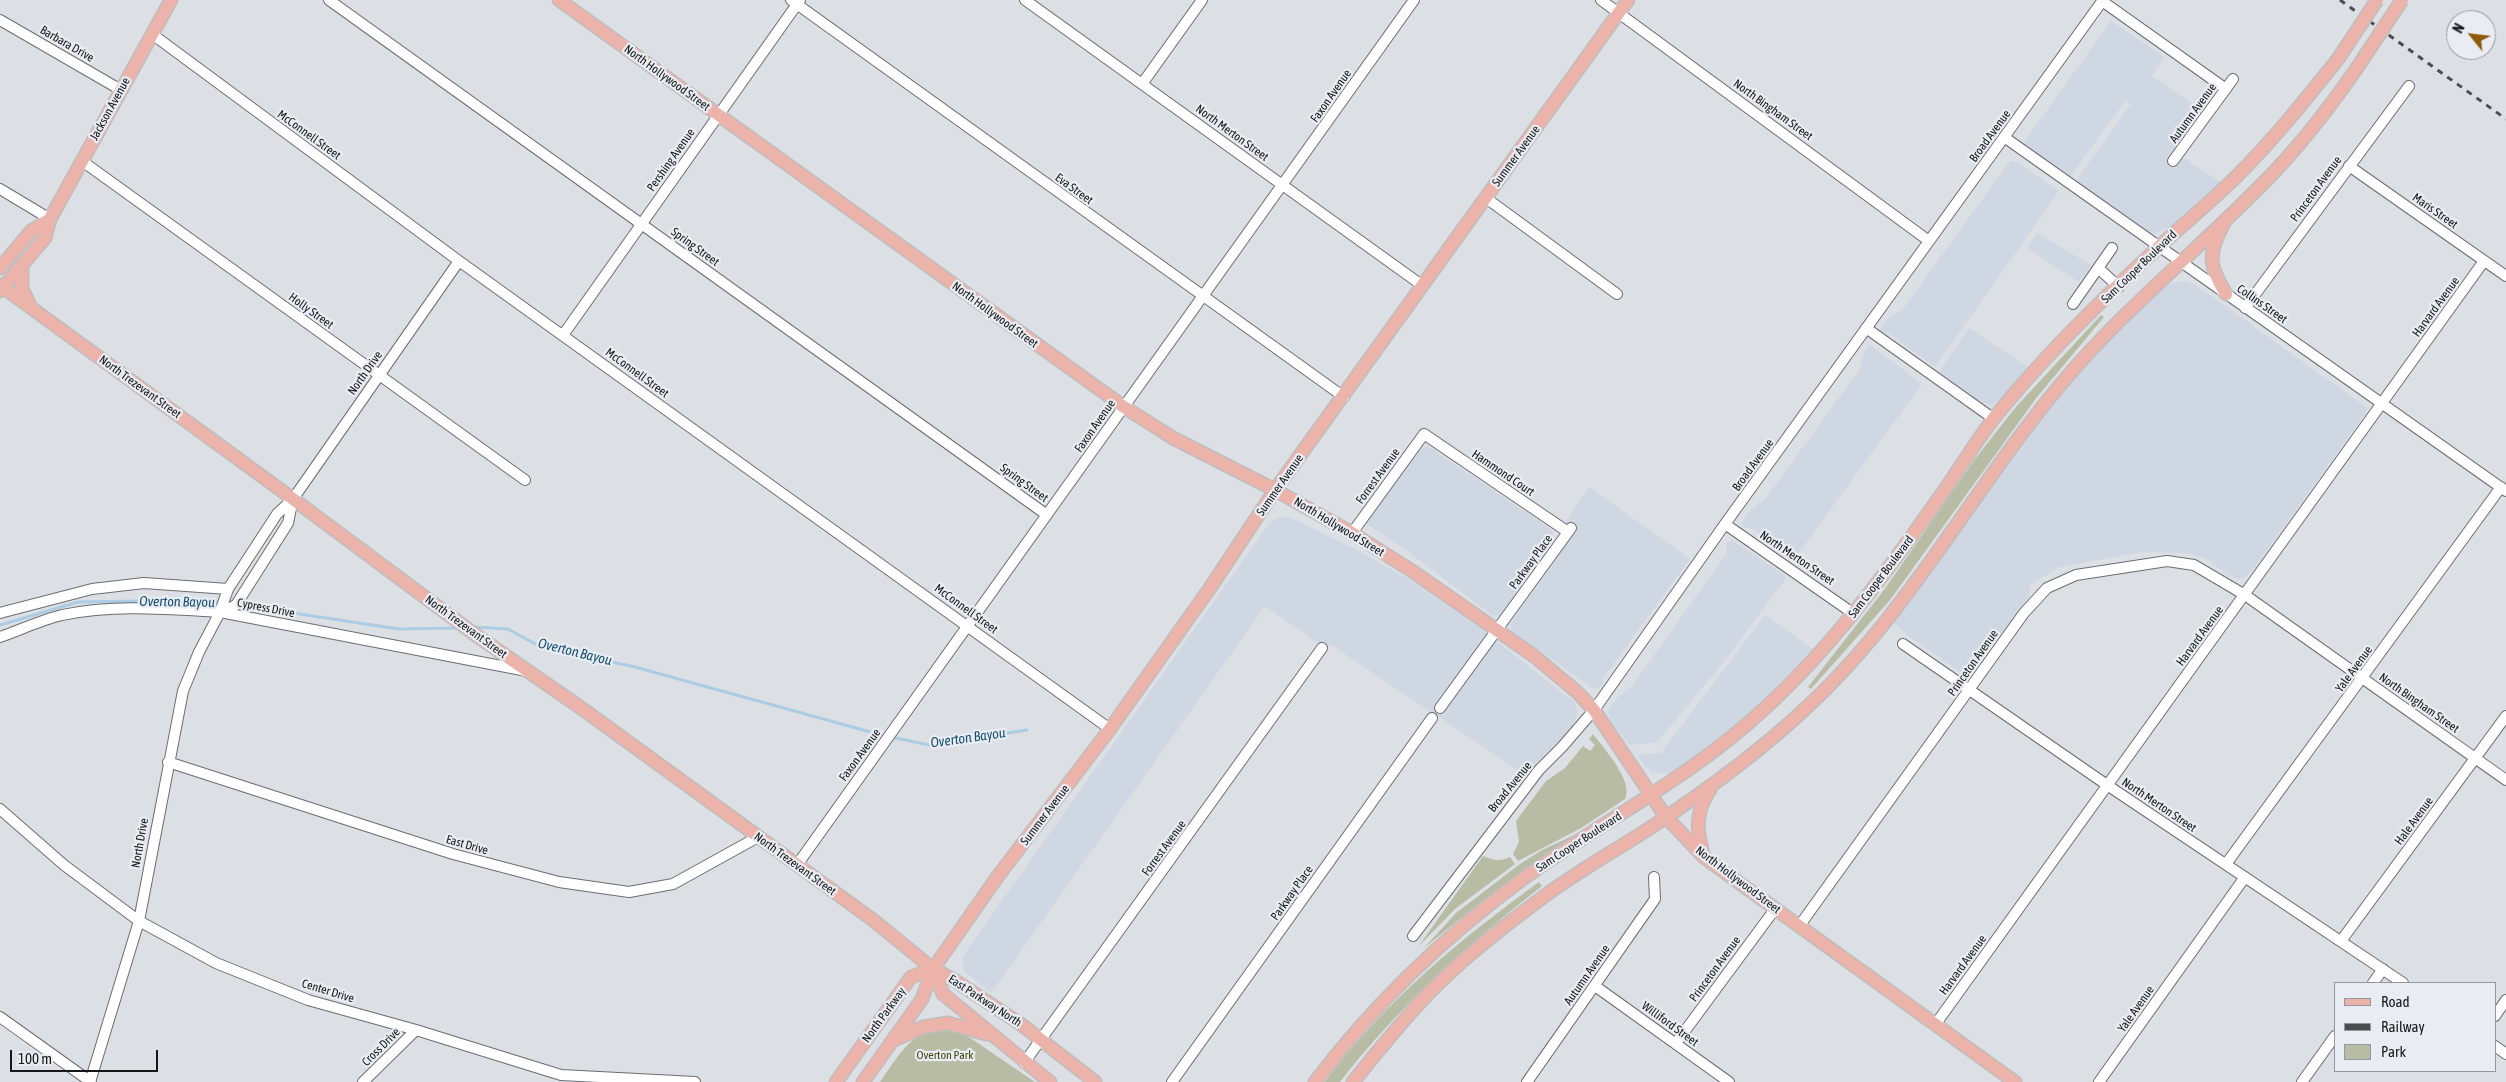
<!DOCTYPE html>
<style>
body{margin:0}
#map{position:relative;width:2506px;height:1082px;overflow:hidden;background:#dce0e5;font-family:"Asap Condensed",sans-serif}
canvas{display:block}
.legend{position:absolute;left:2334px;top:982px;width:162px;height:90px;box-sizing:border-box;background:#e9edf3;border:1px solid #95979c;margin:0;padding:6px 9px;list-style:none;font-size:15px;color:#161719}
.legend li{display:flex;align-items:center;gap:10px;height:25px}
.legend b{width:25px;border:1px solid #95979c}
.north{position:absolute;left:2446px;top:10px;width:50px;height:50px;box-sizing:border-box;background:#e9edf3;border:1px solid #95979c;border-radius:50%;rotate:299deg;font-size:14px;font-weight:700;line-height:20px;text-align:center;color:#161719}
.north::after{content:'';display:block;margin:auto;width:18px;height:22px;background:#8f5a0c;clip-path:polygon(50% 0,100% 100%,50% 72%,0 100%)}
.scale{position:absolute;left:10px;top:1050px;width:148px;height:22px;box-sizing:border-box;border:2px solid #161719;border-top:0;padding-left:6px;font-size:15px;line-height:18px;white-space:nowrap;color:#161719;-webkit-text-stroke:4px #e9edf3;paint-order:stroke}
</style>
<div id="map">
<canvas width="2506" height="1082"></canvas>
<ul class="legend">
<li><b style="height:6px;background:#ecb3aa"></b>Road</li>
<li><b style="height:6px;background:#4b4d50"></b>Railway</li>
<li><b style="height:14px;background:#b9bca4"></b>Park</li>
</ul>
<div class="north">N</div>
<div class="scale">100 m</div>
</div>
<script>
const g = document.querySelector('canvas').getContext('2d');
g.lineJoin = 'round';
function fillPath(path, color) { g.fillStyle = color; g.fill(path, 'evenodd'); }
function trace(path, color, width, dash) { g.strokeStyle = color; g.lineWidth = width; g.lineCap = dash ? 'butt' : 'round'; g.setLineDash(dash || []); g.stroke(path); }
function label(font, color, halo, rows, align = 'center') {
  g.font = font + ' "Asap Condensed",sans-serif'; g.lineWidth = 4.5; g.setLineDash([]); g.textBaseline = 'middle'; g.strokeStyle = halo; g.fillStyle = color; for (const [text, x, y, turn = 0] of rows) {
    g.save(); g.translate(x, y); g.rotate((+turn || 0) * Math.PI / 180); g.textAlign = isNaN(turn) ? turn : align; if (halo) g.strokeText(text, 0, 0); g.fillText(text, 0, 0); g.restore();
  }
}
fillPath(new Path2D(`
 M 2111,21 L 2165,57 L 2152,76 L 2203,111 L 2173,151 L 2220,182 L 2170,227 L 2153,234 L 2142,229 L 2075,182 L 2131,104 L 2126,100 L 2069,178 L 2026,146 L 2024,142 Z
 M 2010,161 L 2017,162 L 2059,191 L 1935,367 L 1888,333 L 1878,331 L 1888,319 L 1903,309 Z
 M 2037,233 L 2091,265 L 2079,282 L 2027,248 Z
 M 2186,281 L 2196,285 L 2367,408 L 2365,414 L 2251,572 L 2243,579 L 2235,578 L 2224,572 L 2209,560 L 2190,554 L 2177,553 L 2142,552 L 2059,567 L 2030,585 L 2029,597 L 1970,675 L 1960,672 L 1907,635 L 1893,622 L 2051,407 L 2097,353 L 2156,295 L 2171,283 Z
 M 1969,328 L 2028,367 L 2005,394 L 1993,405 L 1980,402 L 1939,372 Z
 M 1869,344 L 1922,384 L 1795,558 L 1755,530 L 1743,526 L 1742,522 L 1747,513 L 1766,498 L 1860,369 L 1864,352 Z
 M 1427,446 L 1548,527 L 1553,533 L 1551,546 L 1503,614 L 1498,617 L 1492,615 L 1410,553 L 1368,525 L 1367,522 L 1419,451 Z
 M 1589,487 L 1690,559 L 1604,677 L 1602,686 L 1593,689 L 1512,631 L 1510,625 L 1575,531 L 1564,524 Z
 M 1287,516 L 1357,550 L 1413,582 L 1481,629 L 1574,702 L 1577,710 L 1576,719 L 1570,730 L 1525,775 L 1330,644 L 1327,649 L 1265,606 L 991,993 L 964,971 L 962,961 L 967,950 L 1266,528 L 1274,519 Z
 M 1732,540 L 1787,577 L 1723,663 L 1657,742 L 1630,745 L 1611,723 L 1607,712 L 1618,697 L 1632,686 L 1727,553 L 1726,543 Z
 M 1765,615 L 1814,650 L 1749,715 L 1674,774 L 1653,772 L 1646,767 L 1637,755 L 1661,753 Z`), '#cfd7e3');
fillPath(new Path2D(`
 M 2101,315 L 2104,317 L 2037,397 L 1890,600 L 1811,689 L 1808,687 L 1884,590 L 1975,459 L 2015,408 Z
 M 1593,734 C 1604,749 1634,781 1625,799 L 1581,828 L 1518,861 L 1513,854 L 1519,842 L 1516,821 L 1546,781 L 1565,768 L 1583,746 L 1590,751 L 1595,745 L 1589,739 Z
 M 1622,804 L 1478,904 L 1423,949 L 1456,913 L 1520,864 L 1542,850 L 1581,832 Z
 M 1483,856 C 1493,860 1500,862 1510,857 L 1515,864 L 1455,909 L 1418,947 Z
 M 1539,882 L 1542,886 C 1468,944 1398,1007 1340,1082 L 1325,1082 C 1384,1002 1459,940 1539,882 Z
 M 932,1028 L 957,1029 L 1035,1082 L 880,1082 C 896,1059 906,1040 932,1028 Z`), '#b9bca4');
trace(new Path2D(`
 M 240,605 L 399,629 L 459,628
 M 0,625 L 78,602 L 205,600 L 221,602
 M 473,627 L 508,629 L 539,646 L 635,667 L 885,736
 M 891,737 L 929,745 L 1027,730`), '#abcce3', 3);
const minor = new Path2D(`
 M 329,0 L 1047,515
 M 791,0 L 1344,397
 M 1025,0 L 1423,286
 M 1601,0 L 1929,241
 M 2102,1 L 2226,89
 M 0,20 L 121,90
 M 152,34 L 459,261 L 1110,729
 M 1142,84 L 1202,0
 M 2004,137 L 2506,491
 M 82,161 L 525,480
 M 2173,161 L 2233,79
 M 2349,166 L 2506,276
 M 0,189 L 50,219
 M 1486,198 L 1617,294
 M 2098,268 L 2119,287
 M 2073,304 L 2112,248
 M 2245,308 L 2409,86
 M 1866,328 L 1994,419
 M 563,335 L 800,0
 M 1725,524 L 1854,614
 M 1352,533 L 1424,434 L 1568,532
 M 221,612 L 236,605 L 288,523 L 293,499
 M 0,613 L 92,589 L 144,583 L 228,589
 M 0,637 C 20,630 41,620 62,615 C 114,604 168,609 220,612 L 527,671
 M 1903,644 L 2107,785 L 2403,983
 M 1440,708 L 1571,528
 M 168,762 L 453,854 L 559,882 L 629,892 L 673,884 L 758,837
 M 0,809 L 64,865 L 139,921 L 216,963 L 308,1000 L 416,1030 L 561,1075 L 695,1082
 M 2226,864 L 2501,487
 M 797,865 L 1414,0
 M 1800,925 L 2024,613 L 2047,588 L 2076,575 L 2167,561 L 2194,565 L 2245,595 L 2506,780
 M 1413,936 L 1539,770 L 1562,747 L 1594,710 L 1725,524 L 2103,0
 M 2341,941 L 2506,716
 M 2373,983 L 2383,969
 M 1595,986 L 1729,1082
 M 2495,1016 L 2506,1000
 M 0,1017 L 91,1082
 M 1935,1025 L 2484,261
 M 1676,1043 L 1775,909
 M 2495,1046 L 2506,1054
 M 1024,1063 L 1322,648
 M 90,1082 L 139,921 L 183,691 L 199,652 L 220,612 L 228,589 L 277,514 L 293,499 L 459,261
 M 363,1082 L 416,1030
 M 1172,1082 L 1432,718
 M 1527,1082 L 1655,899 L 1654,877
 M 2099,1082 L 2245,877
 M 2302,1082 L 2335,1036`);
const major = new Path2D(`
 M 559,0 L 1124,407 L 1173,438 L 1275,490 L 1352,533 L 1412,571 L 1534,656 L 1577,692 L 1594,710 L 1666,817 L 1705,858 L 2015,1082
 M 2223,225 C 2207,255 2209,266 2226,294
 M 22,265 L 22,288 L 30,306
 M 0,268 L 31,231 L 50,219
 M 0,285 L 293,499 L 473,633 L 584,710 L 873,920 L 933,969 L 954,980 L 1022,1025 L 1095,1082
 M 0,291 L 45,238 L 50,219 L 171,0
 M 1704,856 C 1696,832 1695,811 1710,790
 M 933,969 L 943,994 L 1050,1082
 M 892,1041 L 923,1027 L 948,1023 L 986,1034
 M 836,1082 L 911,977 L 933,969
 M 863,1082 L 922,999 L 933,969 L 998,876 L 1110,729 L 1210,588 L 1275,490 L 1628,0
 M 1315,1082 C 1374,1004 1445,936 1524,878 C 1603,821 1691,777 1763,710 C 1830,649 1884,576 1936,502 C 1956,475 1973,445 1994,418 C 2043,357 2104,297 2162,244 C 2187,221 2214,199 2238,175 C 2274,139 2306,99 2338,59
 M 1353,1082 C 1377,1052 1401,1022 1428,994 C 1461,960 1500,929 1538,901 C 1574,873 1615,851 1653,826 C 1707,790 1760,752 1807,707 C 1908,614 1973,489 2061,384 C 2126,306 2207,243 2276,170 C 2306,138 2332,104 2357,68`);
trace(minor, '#6a6d72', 12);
trace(major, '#bebebf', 15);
trace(minor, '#fff', 10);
trace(major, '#ecb3aa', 12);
trace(new Path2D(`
 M 2340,0 L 2506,119`), '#4b4d50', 3, [6, 6]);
const majorBridge = new Path2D(`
 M 2338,59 L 2377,0
 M 2357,68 L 2402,0`);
trace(majorBridge, '#bebebf', 15, []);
trace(majorBridge, '#ecb3aa', 12);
label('12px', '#161719', '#e9edf3', [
 ["Barbara Drive",67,44,30],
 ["North Hollywood Street",667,78,36],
 ["Faxon Avenue",1331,96,-55],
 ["Jackson Avenue",110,109,-61],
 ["North Bingham Street",1773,110,36],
 ["Autumn Avenue",2193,113,-54],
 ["North Merton Street",1232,133,36],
 ["McConnell Street",309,135,36],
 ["Broad Avenue",1990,136,-54],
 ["Summer Avenue",1516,156,-54],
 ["Pershing Avenue",671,160,-55],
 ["Eva Street",1074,189,36],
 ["Princeton Avenue",2316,189,-54],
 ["Maris Street",2435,211,35],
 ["Spring Street",695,247,36],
 ["Sam Cooper Boulevard",2139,267,-44],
 ["Collins Street",2262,304,35],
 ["Harvard Avenue",2436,307,-54],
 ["Holly Street",311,311,36],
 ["North Hollywood Street",995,315,36],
 ["North Drive",365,373,-55],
 ["McConnell Street",637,373,36],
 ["North Trezevant Street",140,387,36],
 ["Faxon Avenue",1095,426,-55],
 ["Broad Avenue",1753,465,-54],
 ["Hammond Court",1503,473,34],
 ["Forrest Avenue",1378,476,-54],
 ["Spring Street",1024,483,36],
 ["Summer Avenue",1280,485,-55],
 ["North Hollywood Street",1339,527,31],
 ["North Merton Street",1797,558,34],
 ["Parkway Place",1531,562,-54],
 ["Sam Cooper Boulevard",1881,577,-53],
 ["Cypress Drive",266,608,11],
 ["McConnell Street",966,609,36],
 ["North Trezevant Street",466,627,36],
 ["Harvard Avenue",2200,636,-54],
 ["Princeton Avenue",1973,663,-55],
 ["Yale Avenue",2354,669,-54],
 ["North Bingham Street",2419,703,35],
 ["Faxon Avenue",860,755,-54],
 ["Broad Avenue",1510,787,-51],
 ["North Merton Street",2159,805,34],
 ["Summer Avenue",1045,815,-53],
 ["Hale Avenue",2414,821,-54],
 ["Sam Cooper Boulevard",1579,842,-33],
 ["North Drive",140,843,-80],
 ["East Drive",467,845,16],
 ["Forrest Avenue",1164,848,-54],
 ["North Trezevant Street",795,864,36],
 ["North Hollywood Street",1738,880,37],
 ["Parkway Place",1292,893,-55],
 ["Harvard Avenue",1963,965,-54],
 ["Princeton Avenue",1715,969,-54],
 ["Autumn Avenue",1587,975,-55],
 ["Center Drive",328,991,17],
 ["East Parkway North",985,1001,33],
 ["Yale Avenue",2136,1009,-55],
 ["North Parkway",884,1015,-54],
 ["Williford Street",1670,1024,36],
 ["Cross Drive",381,1047,-45]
]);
label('12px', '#44480e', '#e9edf3', [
 ["Overton Park",945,1055]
]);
label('italic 14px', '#174f6f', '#e9edf3', [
 ["Overton Bayou",177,602,1],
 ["Overton Bayou",575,652,14],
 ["Overton Bayou",968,738,-8]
]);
</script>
